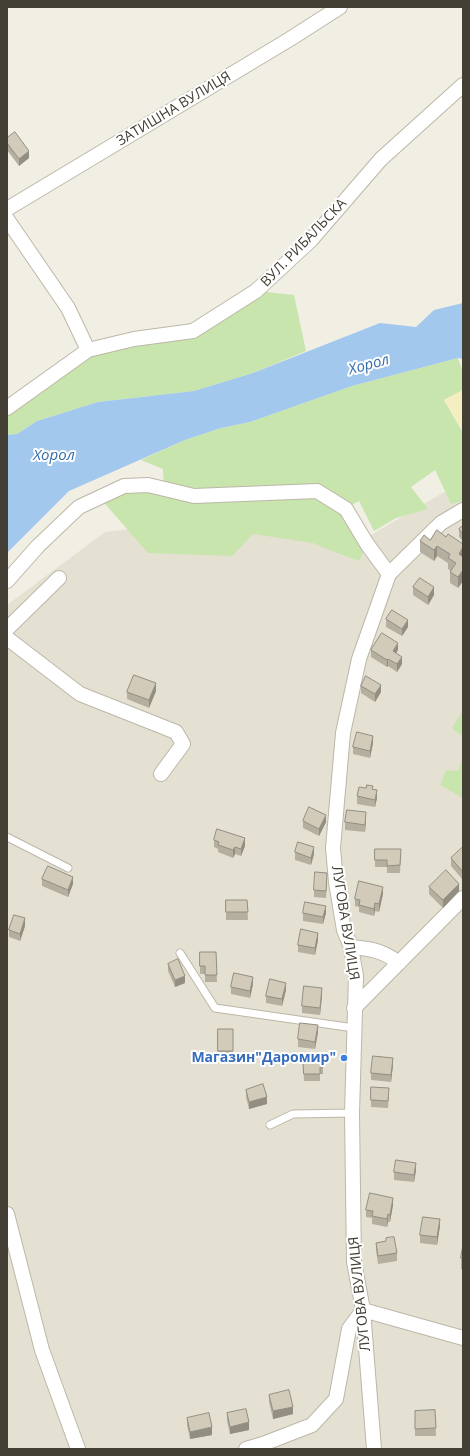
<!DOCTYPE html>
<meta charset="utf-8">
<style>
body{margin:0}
#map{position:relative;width:470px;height:1456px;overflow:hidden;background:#f1eee4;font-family:"Open Sans",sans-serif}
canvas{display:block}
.frame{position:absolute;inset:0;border:8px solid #433f34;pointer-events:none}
</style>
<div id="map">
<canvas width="470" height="1456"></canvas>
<div class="frame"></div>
</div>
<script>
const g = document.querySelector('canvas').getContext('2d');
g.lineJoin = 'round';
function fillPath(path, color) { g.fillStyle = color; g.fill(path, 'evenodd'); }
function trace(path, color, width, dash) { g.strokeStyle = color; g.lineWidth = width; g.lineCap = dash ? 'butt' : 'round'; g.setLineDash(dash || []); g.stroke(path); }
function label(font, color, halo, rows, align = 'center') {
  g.font = font + ' "Open Sans",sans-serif'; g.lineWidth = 4; g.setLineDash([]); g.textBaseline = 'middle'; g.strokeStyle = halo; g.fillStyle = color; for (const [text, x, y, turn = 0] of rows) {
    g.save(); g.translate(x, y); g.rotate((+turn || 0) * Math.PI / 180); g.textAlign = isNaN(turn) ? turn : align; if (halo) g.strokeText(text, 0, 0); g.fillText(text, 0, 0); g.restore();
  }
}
fillPath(new Path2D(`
 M 463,481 L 463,1449 L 7,1449 L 7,605 L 105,532 L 199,521 L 352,546 Z`), '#e5e1d2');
fillPath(new Path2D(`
 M 256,291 L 294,295 L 306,351 L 253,373 L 194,391 L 98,402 L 37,421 L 17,434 L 7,435 L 7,409 L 90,352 L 193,331 Z
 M 458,358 L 463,372 L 463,390 L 444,400 L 463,433 L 463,501 L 451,504 L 435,470 L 411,487 L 428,509 L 396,518 L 374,531 L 359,501 L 346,508 L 367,544 L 359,561 L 324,548 L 313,543 L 253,534 L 232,556 L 148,553 L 99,497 L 124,486 L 164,489 L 163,469 L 141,460 L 185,440 L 221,428 L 250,422 L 352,386 Z
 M 463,710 L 463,737 L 452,728 Z
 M 463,756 L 463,798 L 440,785 L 446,770 L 458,771 Z`), '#c8e5ae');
fillPath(new Path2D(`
 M 463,390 L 463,432 L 444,400 Z`), '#f5eec0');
fillPath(new Path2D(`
 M 463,303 L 463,359 L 458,358 L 352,386 L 250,422 L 221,428 L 185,440 L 69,491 L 7,553 L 7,435 L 17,434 L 37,421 L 98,402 L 194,391 L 253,373 L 380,323 L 416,327 L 434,310 Z`), '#a2c8ed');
const service = new Path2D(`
 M 7,837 L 68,868
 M 180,953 L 215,1008 L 354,1028
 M 270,1125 L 293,1114 L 352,1113`);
const minor = new Path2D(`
 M 7,209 L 290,39 L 340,7
 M 7,219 L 68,308 L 88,350
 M 7,408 L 88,350 L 134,339 L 193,331 L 256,291 L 311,240 L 381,159 L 463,85
 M 7,581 L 38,546 L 79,507 L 124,486 L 148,485 L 194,496 L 317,491 L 346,509 L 367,544 L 389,574
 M 7,629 L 59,578
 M 7,638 L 80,694 L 176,732 L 183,744 L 161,774
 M 351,947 C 371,949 382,950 399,963
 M 354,1008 L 463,898
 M 7,1214 L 42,1350 L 78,1449
 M 246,1449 L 263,1444 L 312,1425 L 336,1399 L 349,1329 L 363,1310 L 463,1338
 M 374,1449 L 363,1310 L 354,1262 L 352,1113 L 356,976 L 351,947 L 344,930 L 336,882 L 333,848 L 343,733 L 359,659 L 389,574 L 441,523 L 463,510`);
trace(service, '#bcb7a7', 9);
trace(minor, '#bcb7a7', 16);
trace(service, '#fff', 7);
trace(minor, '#fff', 14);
fillPath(new Path2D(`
 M 7,138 L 29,158 L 19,166 L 7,150 Z
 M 463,526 L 463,541 L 459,537 L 459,529 Z
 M 446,537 L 463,544 L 463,581 L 458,588 L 450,583 L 450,572 L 451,571 L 448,569 L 448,563 L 437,556 L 434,561 L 420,552 L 420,541 Z
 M 413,587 L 434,595 L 428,605 L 413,595 Z
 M 386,619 L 408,627 L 402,636 L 386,627 Z
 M 371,650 L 398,650 L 396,653 L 402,664 L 397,672 L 388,666 L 387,667 L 371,657 Z
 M 361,686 L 381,692 L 375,702 L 361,693 Z
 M 156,691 L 149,708 L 127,699 L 127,692 Z
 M 373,743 L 370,758 L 353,754 L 353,747 Z
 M 373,789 L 377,798 L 375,807 L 357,804 L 357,796 Z
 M 366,820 L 365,832 L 345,830 L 345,822 Z
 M 303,821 L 326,822 L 319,836 L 303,828 Z
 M 214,840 L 245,846 L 241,856 L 235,854 L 233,858 L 218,852 L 218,849 L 214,847 Z
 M 375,849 L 401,856 L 400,873 L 387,873 L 387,867 L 375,867 Z
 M 463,850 L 463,880 L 451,866 L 451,858 Z
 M 295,852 L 314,854 L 311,865 L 295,860 Z
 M 42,879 L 73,884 L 68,897 L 42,886 Z
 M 327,880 L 326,898 L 314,897 L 314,890 Z
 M 429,887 L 459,891 L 443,908 L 429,894 Z
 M 383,894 L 379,912 L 375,911 L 374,916 L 359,912 L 359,907 L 355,906 L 355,899 Z
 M 226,900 L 247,900 L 248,920 L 226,920 Z
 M 303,913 L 326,913 L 323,924 L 303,921 Z
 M 25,926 L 20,941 L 9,937 L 9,930 Z
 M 318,940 L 315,955 L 298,952 L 298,945 Z
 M 200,952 L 216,952 L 217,982 L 205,982 L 205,974 L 200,974 Z
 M 168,964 L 185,983 L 175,987 L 168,971 Z
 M 253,984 L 250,998 L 231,994 L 231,987 Z
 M 286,990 L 282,1006 L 266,1003 L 266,996 Z
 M 322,995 L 320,1015 L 302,1013 L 302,1006 Z
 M 218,1029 L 233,1029 L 233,1059 L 218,1059 Z
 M 318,1032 L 315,1049 L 298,1047 L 298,1039 Z
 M 303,1055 L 323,1055 L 323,1074 L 320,1074 L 320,1081 L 304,1081 Z
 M 393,1065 L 391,1082 L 371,1080 L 371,1073 Z
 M 246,1090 L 267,1104 L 249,1109 L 246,1097 Z
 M 389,1095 L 388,1108 L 371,1107 L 371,1100 Z
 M 416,1170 L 414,1182 L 394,1180 L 394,1172 Z
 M 393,1205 L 390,1222 L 388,1222 L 387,1227 L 372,1224 L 372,1218 L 366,1217 L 366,1210 Z
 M 440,1226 L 437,1245 L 420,1243 L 420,1235 Z
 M 386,1238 L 397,1253 L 397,1261 L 378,1264 L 376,1250 L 376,1243 L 386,1241 Z
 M 463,1245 L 463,1269 L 461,1269 L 461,1258 Z
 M 269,1395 L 293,1414 L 273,1419 L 269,1402 Z
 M 435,1410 L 436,1436 L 415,1436 L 415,1411 Z
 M 227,1413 L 249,1430 L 230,1434 L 227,1421 Z
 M 187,1418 L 212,1435 L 190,1439 L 187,1425 Z`), '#b5afa0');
fillPath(new Path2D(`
 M 29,151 L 29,158 L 19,166 L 19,159 Z
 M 437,546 L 437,556 L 434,561 L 434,550 Z
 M 463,547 L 463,558 L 459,554 Z
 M 463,570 L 463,581 L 458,588 L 458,577 Z
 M 434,587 L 434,595 L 428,605 L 428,597 Z
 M 408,620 L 408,627 L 402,636 L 402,629 Z
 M 398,643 L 398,650 L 393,658 L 393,651 Z
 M 402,657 L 402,664 L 397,672 L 397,664 Z
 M 388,659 L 388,666 L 387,667 L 387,660 Z
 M 156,683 L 156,691 L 149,708 L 149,700 Z
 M 381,685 L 381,692 L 375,702 L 375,694 Z
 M 373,736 L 373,743 L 370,758 L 370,751 Z
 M 377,790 L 377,798 L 375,807 L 375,800 Z
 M 366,812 L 366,820 L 365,832 L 365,825 Z
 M 326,815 L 326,822 L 319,836 L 319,829 Z
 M 245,838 L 245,846 L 241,856 L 241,849 Z
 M 235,847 L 235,854 L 233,858 L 233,850 Z
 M 314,847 L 314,854 L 311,865 L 311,858 Z
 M 73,877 L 73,884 L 68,897 L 68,890 Z
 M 459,884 L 459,891 L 443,908 L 443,900 Z
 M 383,887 L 383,894 L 379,912 L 379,904 Z
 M 375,903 L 375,911 L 374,916 L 374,909 Z
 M 326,906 L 326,913 L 323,924 L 323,917 Z
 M 25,918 L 25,926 L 20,941 L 20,934 Z
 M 318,933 L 318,940 L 315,955 L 315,948 Z
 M 185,976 L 185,983 L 175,987 L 175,980 Z
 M 253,977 L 253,984 L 250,998 L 250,991 Z
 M 286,983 L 286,990 L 282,1006 L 282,999 Z
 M 322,988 L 322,995 L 320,1015 L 320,1008 Z
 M 318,1025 L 318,1032 L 315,1049 L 315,1042 Z
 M 393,1058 L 393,1065 L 391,1082 L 391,1075 Z
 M 267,1097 L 267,1104 L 249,1109 L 249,1102 Z
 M 416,1163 L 416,1170 L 414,1182 L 414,1175 Z
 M 393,1198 L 393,1205 L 390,1222 L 390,1215 Z
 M 388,1214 L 388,1222 L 387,1227 L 387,1219 Z
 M 440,1219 L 440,1226 L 437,1245 L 437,1237 Z
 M 293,1407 L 293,1414 L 273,1419 L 273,1411 Z
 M 249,1422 L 249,1430 L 230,1434 L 230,1427 Z
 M 212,1427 L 212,1435 L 190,1439 L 190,1432 Z`), '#938e82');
const building = new Path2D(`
 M 15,132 L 29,151 L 19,159 L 7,143 L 7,138 Z
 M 463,526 L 463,534 L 459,529 Z
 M 437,530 L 446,537 L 448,534 L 463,544 L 463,547 L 459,554 L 463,557 L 463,570 L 458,577 L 450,572 L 456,563 L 448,558 L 450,554 L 437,546 L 434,550 L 420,541 L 424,535 L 430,540 Z
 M 420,578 L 434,587 L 428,597 L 413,587 Z
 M 392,610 L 408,620 L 402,629 L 386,619 Z
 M 382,633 L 398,643 L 393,651 L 402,657 L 397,664 L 388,659 L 387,660 L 371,650 Z
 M 134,675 L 156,683 L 149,700 L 127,692 Z
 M 366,676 L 381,685 L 375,694 L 361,686 Z
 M 357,732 L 373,736 L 370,751 L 353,747 Z
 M 367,785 L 373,786 L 372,789 L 377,790 L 375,800 L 357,796 L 359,787 L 366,788 Z
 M 309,807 L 326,815 L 319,829 L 303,821 Z
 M 347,810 L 366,812 L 365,825 L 345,822 Z
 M 217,829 L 245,838 L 241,849 L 235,847 L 233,850 L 218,845 L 219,842 L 214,840 Z
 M 298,842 L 314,847 L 311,858 L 295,852 Z
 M 462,848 L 463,850 L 463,872 L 451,858 Z
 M 375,849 L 401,849 L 400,865 L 387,866 L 387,860 L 375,860 Z
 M 48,866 L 73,877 L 68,890 L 42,879 Z
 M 446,870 L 459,884 L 443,900 L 429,887 Z
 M 315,872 L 327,873 L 326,891 L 314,890 Z
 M 359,881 L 383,887 L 379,904 L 375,903 L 374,909 L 359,905 L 360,900 L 355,899 Z
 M 226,900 L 247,900 L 248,912 L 226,912 Z
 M 305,902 L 326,906 L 323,917 L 303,913 Z
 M 14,915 L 25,918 L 20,934 L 9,930 Z
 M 301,929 L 318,933 L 315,948 L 298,945 Z
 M 200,952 L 216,952 L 217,975 L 205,975 L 205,966 L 200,966 Z
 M 178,959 L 185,976 L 175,980 L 168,964 Z
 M 234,973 L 253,977 L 250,991 L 231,987 Z
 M 270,979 L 286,983 L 282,999 L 266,996 Z
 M 304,986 L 322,988 L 320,1008 L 302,1006 Z
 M 300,1023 L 318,1025 L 315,1042 L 298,1039 Z
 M 218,1029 L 233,1029 L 233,1051 L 218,1051 Z
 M 303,1055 L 323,1055 L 323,1067 L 320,1067 L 320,1074 L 304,1074 Z
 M 373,1056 L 393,1058 L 391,1075 L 371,1073 Z
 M 263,1084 L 267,1097 L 249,1102 L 246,1090 Z
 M 371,1087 L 389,1088 L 388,1101 L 371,1100 Z
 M 396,1160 L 416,1163 L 414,1175 L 394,1172 Z
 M 370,1193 L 393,1198 L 390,1215 L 388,1214 L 387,1219 L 372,1216 L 373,1211 L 366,1210 Z
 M 423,1217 L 440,1219 L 437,1237 L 420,1235 Z
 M 394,1237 L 397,1253 L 378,1256 L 376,1243 L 386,1241 L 386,1238 Z
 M 463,1245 L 463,1258 L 461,1258 Z
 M 289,1390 L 293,1407 L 273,1411 L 269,1395 Z
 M 246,1409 L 249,1422 L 230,1427 L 227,1413 Z
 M 435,1410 L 436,1428 L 415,1429 L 415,1411 Z
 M 209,1413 L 212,1427 L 190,1432 L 187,1418 Z`);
fillPath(building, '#d2cbba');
trace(building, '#938e82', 1);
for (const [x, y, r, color] of [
 [344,1058,4,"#3f7fe0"]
]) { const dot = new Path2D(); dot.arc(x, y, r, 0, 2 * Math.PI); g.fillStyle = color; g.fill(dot); trace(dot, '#fff', 1.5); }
label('14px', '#433f34', '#fff', [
 ["ЗАТИШНА ВУЛИЦЯ",174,109,-31],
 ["ВУЛ. РИБАЛЬСКА",304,243,-46],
 ["ЛУГОВА ВУЛИЦЯ",345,923,81],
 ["ЛУГОВА ВУЛИЦЯ",360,1294,-96]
]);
label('bold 14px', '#366cbe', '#fff', [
 ["Магазин\"Даромир\"",336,1058]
], 'right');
label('italic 15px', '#326eaa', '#fff', [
 ["Хорол",369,365,-15],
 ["Хорол",54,456]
]);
</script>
